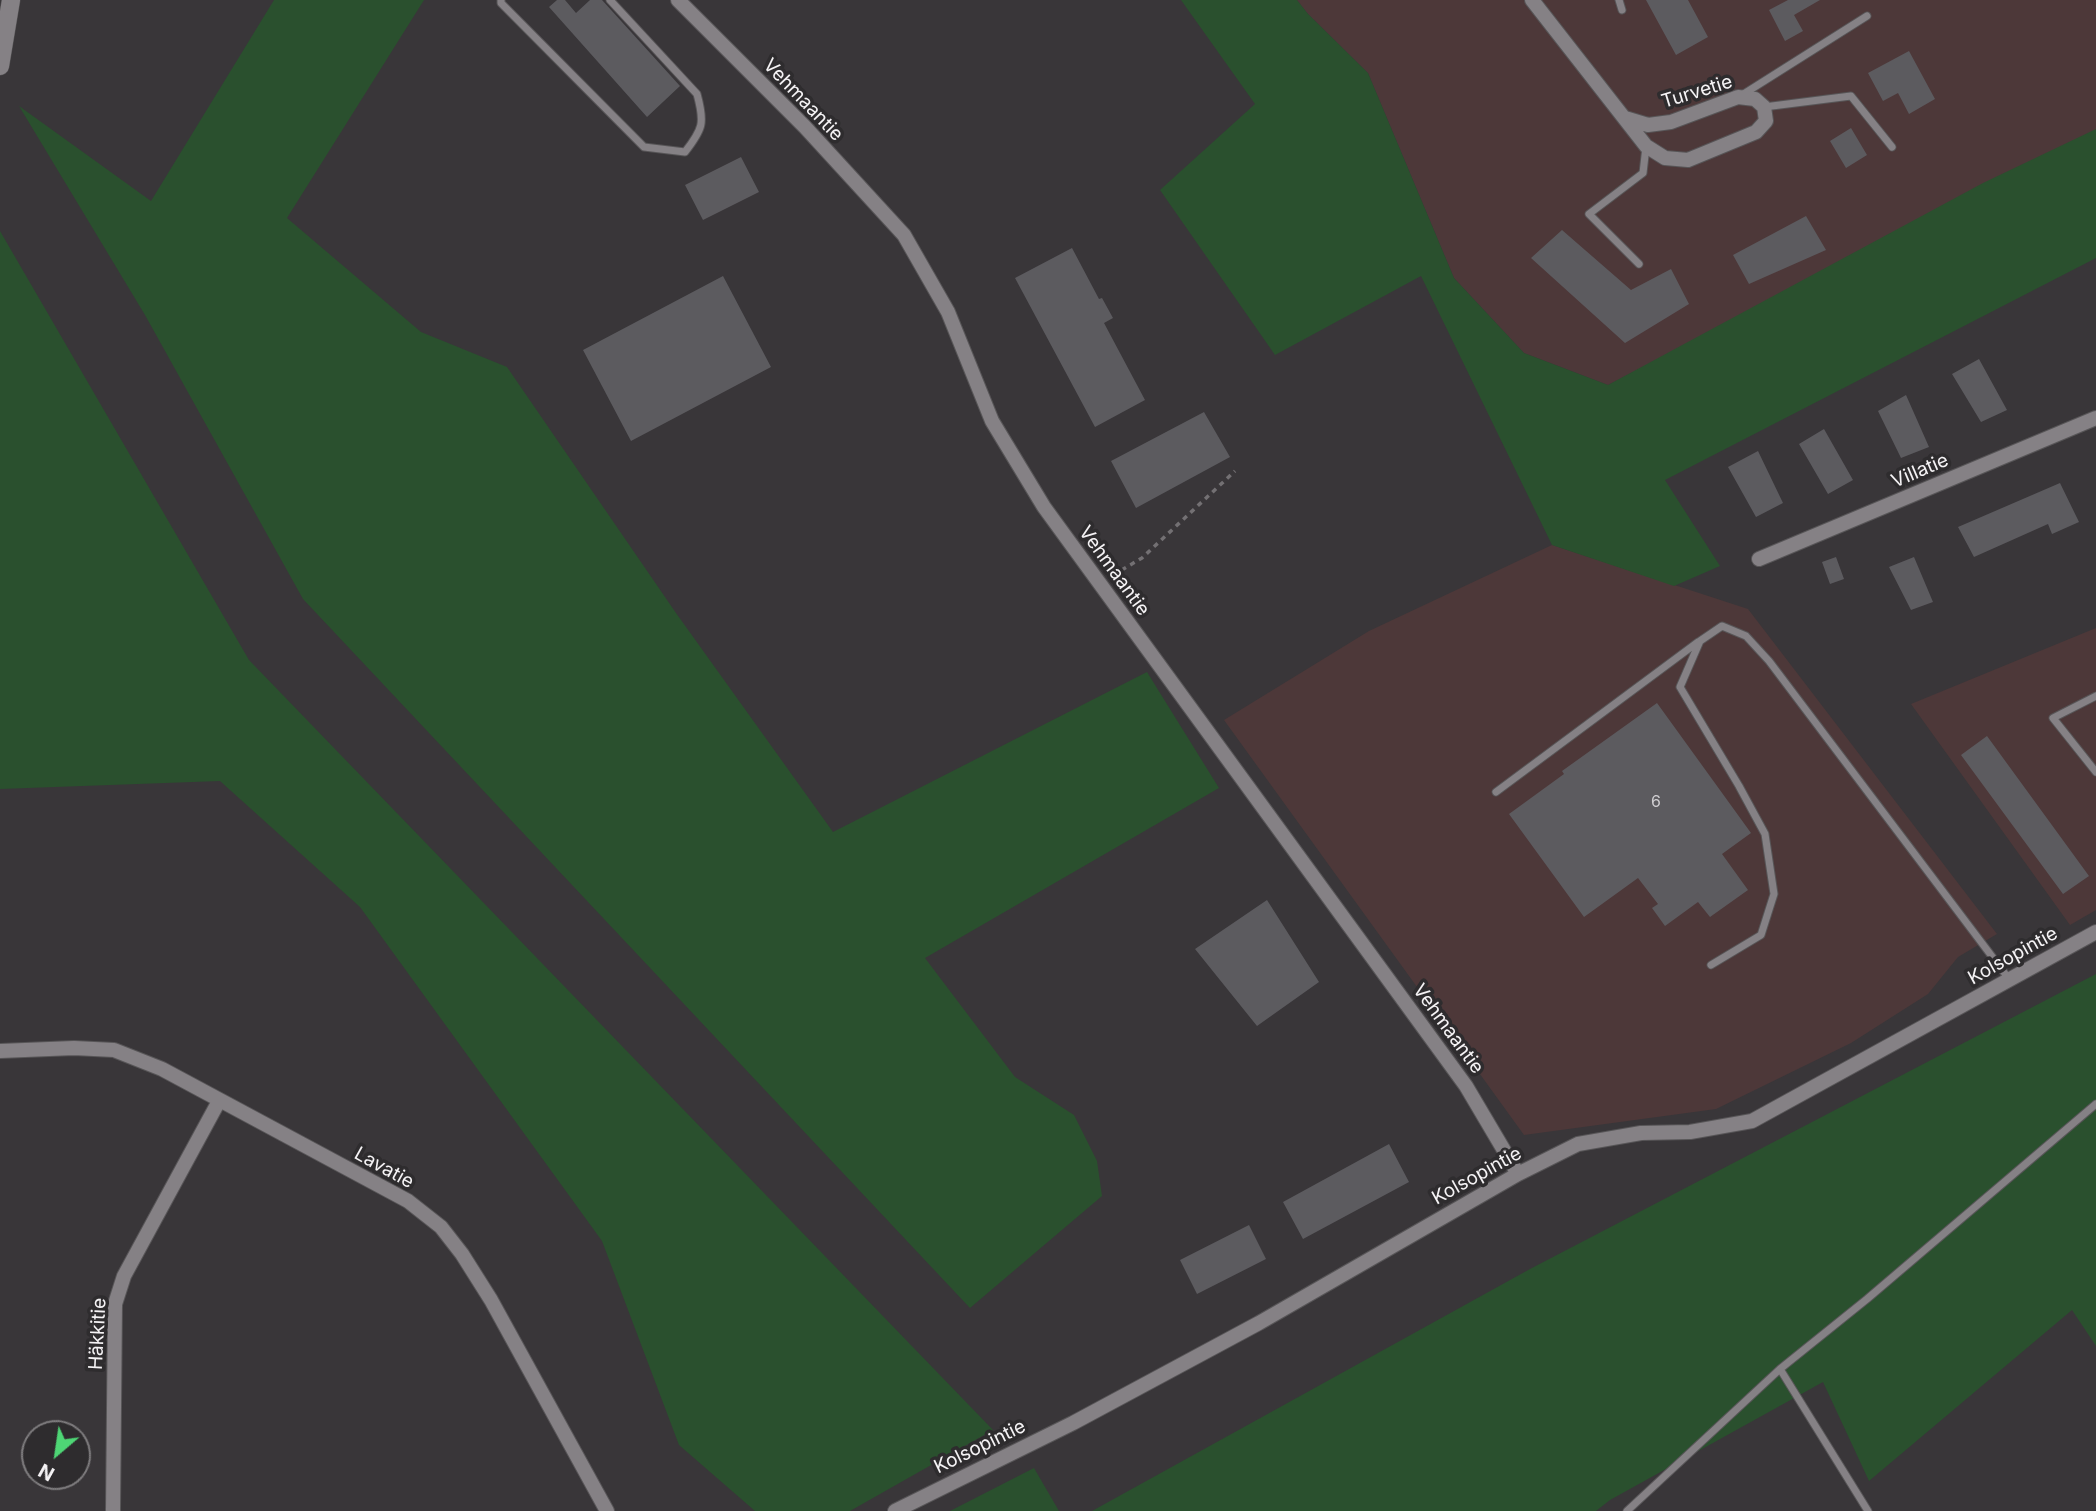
<!DOCTYPE html>
<meta charset="utf-8">
<style>
body{margin:0}
#map{position:relative;width:2096px;height:1511px;overflow:hidden;background:#393639;font-family:Inter,sans-serif}
canvas{display:block}
.north{position:absolute;left:21px;top:1420px;width:70px;height:70px;box-sizing:border-box;background:#2e2c2e;border:2px solid #7e7c7e;border-radius:50%;rotate:209deg;font-size:19px;font-weight:700;line-height:28px;text-align:center;color:#f5f3f5}
.north::after{content:'';display:block;margin:auto;width:24px;height:32px;background:#4ed675;clip-path:polygon(50% 0,100% 100%,50% 72%,0 100%)}
</style>
<div id="map">
<canvas width="2096" height="1511"></canvas>
<div class="north">N</div>
</div>
<script>
const g = document.querySelector('canvas').getContext('2d');
g.lineJoin = 'round';
function fillPath(path, color) { g.fillStyle = color; g.fill(path, 'evenodd'); }
function trace(path, color, width, dash) { g.strokeStyle = color; g.lineWidth = width; g.lineCap = dash ? 'butt' : 'round'; g.setLineDash(dash || []); g.stroke(path); }
function label(font, color, halo, rows, align = 'center') {
  g.font = font + ' Inter,sans-serif'; g.lineWidth = 7; g.setLineDash([]); g.textBaseline = 'middle'; g.strokeStyle = halo; g.fillStyle = color; for (const [text, x, y, turn = 0] of rows) {
    g.save(); g.translate(x, y); g.rotate((+turn || 0) * Math.PI / 180); g.textAlign = isNaN(turn) ? turn : align; if (halo) g.strokeText(text, 0, 0); g.fillText(text, 0, 0); g.restore();
  }
}
fillPath(new Path2D(`
 M 1297,0 L 2096,0 L 2096,136 L 1608,385 L 1524,353 L 1454,278 L 1368,73 L 1308,14 Z
 M 1552,545 L 1748,609 L 1997,934 L 1958,957 L 1928,994 L 1851,1043 L 1716,1109 L 1524,1135 L 1224,720 L 1369,631 Z
 M 2096,628 L 2096,910 L 2070,925 L 1911,704 Z`), '#4d3839');
fillPath(new Path2D(`
 M 274,0 L 424,0 L 287,218 L 421,332 L 507,367 L 676,613 L 833,832 L 1147,672 L 1219,788 L 925,958 L 1015,1077 L 1074,1115 L 1097,1161 L 1102,1196 L 970,1308 L 303,599 L 145,315 L 19,106 L 151,201 Z
 M 1181,0 L 1297,0 L 1308,14 L 1368,73 L 1454,278 L 1524,353 L 1608,385 L 1983,183 L 2096,129 L 2096,258 L 1665,480 L 1720,566 L 1674,586 L 1552,545 L 1421,276 L 1275,355 L 1160,190 L 1255,104 Z
 M 0,231 L 249,660 L 993,1430 L 850,1511 L 755,1511 L 679,1445 L 602,1241 L 360,907 L 220,781 L 0,789 Z
 M 2096,974 L 2096,1346 L 2072,1310 L 1869,1481 L 1823,1382 L 1610,1500 L 1596,1511 L 1092,1511 L 1530,1269 Z
 M 1034,1468 L 1059,1511 L 950,1511 Z`), '#2a502e');
fillPath(new Path2D(`
 M 557,0 L 565,0 L 576,13 L 590,0 L 602,0 L 680,86 L 647,117 L 549,7 Z
 M 1646,0 L 1688,0 L 1708,37 L 1676,55 Z
 M 1788,0 L 1820,0 L 1794,15 L 1803,31 L 1785,41 L 1769,10 Z
 M 1909,51 L 1935,99 L 1909,114 L 1898,93 L 1883,101 L 1868,73 Z
 M 1851,128 L 1867,155 L 1846,168 L 1830,141 Z
 M 741,157 L 759,192 L 703,220 L 685,185 Z
 M 1806,216 L 1826,250 L 1749,284 L 1733,255 Z
 M 1562,230 L 1631,290 L 1671,269 L 1689,304 L 1625,343 L 1531,258 Z
 M 1072,248 L 1099,299 L 1102,298 L 1113,318 L 1104,323 L 1145,400 L 1095,427 L 1015,278 Z
 M 723,276 L 771,367 L 631,441 L 583,350 Z
 M 1979,359 L 2007,410 L 1981,422 L 1952,374 Z
 M 1906,395 L 1929,447 L 1901,458 L 1878,411 Z
 M 1204,412 L 1230,457 L 1136,508 L 1111,461 Z
 M 1824,429 L 1853,480 L 1828,494 L 1799,444 Z
 M 1758,451 L 1783,503 L 1756,517 L 1728,467 Z
 M 2060,483 L 2079,522 L 2052,534 L 2048,524 L 1974,557 L 1958,527 Z
 M 1836,557 L 1844,579 L 1830,584 L 1822,562 Z
 M 1914,557 L 1933,602 L 1911,610 L 1889,567 Z
 M 1657,703 L 1751,833 L 1722,854 L 1748,890 L 1710,917 L 1698,902 L 1665,926 L 1652,908 L 1658,904 L 1638,878 L 1584,917 L 1509,814 L 1564,774 L 1562,771 Z
 M 1987,736 L 2089,876 L 2063,894 L 1961,755 Z
 M 1267,900 L 1319,982 L 1257,1026 L 1195,949 Z
 M 1389,1144 L 1409,1182 L 1303,1239 L 1283,1202 Z
 M 1249,1225 L 1266,1259 L 1197,1294 L 1180,1260 Z`), '#5c5b5f');
const service = new Path2D(`
 M 501,0 L 501,3 L 644,147 L 685,152 C 703,129 705,123 697,94 L 610,0
 M 1619,0 L 1622,10
 M 1742,95 L 1867,16
 M 1764,107 L 1851,96 L 1892,147
 M 1639,264 L 1589,214 L 1643,173 L 1646,147
 M 2096,696 L 2053,718 L 2096,772
 M 1496,792 L 1698,642
 M 1711,965 L 1761,935 L 1774,894 L 1765,834 L 1739,786 L 1680,687 L 1700,641 L 1722,626 L 1746,636 L 1769,661 L 2009,979
 M 1780,1369 L 1868,1511
 M 1627,1511 L 1780,1369 L 1867,1299 L 2096,1104`);
const minor = new Path2D(`
 M 678,0 L 805,127 L 904,235 L 948,312 L 992,421 L 1044,507 L 1466,1086 L 1518,1174
 M 1532,0 L 1646,146 L 1665,158 L 1688,160 L 1756,132 L 1766,121 L 1764,107 L 1755,99 L 1738,97 L 1671,122 L 1648,125 L 1625,118
 M 1759,559 L 2096,418
 M 0,1051 L 74,1048 L 114,1050 L 162,1069 L 408,1201 L 441,1227 L 462,1254 L 491,1300 L 607,1511
 M 113,1511 L 115,1304 L 124,1276 L 219,1101
 M 895,1511 L 1073,1423 L 1259,1323 L 1518,1174 L 1578,1144 L 1641,1133 L 1690,1132 L 1752,1121 L 2096,932`);
const tertiary = new Path2D(`
 M 0,66 L 11,0`);
trace(service, '#575557', 9);
trace(minor, '#575557', 16);
trace(tertiary, '#575557', 19);
trace(new Path2D(`
 M 1113,575 L 1142,558 L 1235,471`), '#737073', 3.5, [5, 5]);
trace(service, '#858185', 7);
trace(minor, '#858185', 14);
trace(tertiary, '#858185', 18);
label('16px', '#cfcdd0', null, [
 ["6",1656,802]
]);
label('19px', '#f5f3f5', '#2e2c2e', [
 ["Turvetie",1697,92,-17],
 ["Vehmaantie",803,100,46],
 ["Villatie",1920,471,-23],
 ["Vehmaantie",1114,571,54],
 ["Kolsopintie",2013,956,-29],
 ["Vehmaantie",1448,1029,54],
 ["Lavatie",384,1168,29],
 ["Kolsopintie",1477,1176,-29],
 ["Häkkitie",98,1334,-87],
 ["Kolsopintie",980,1447,-26]
]);
</script>
